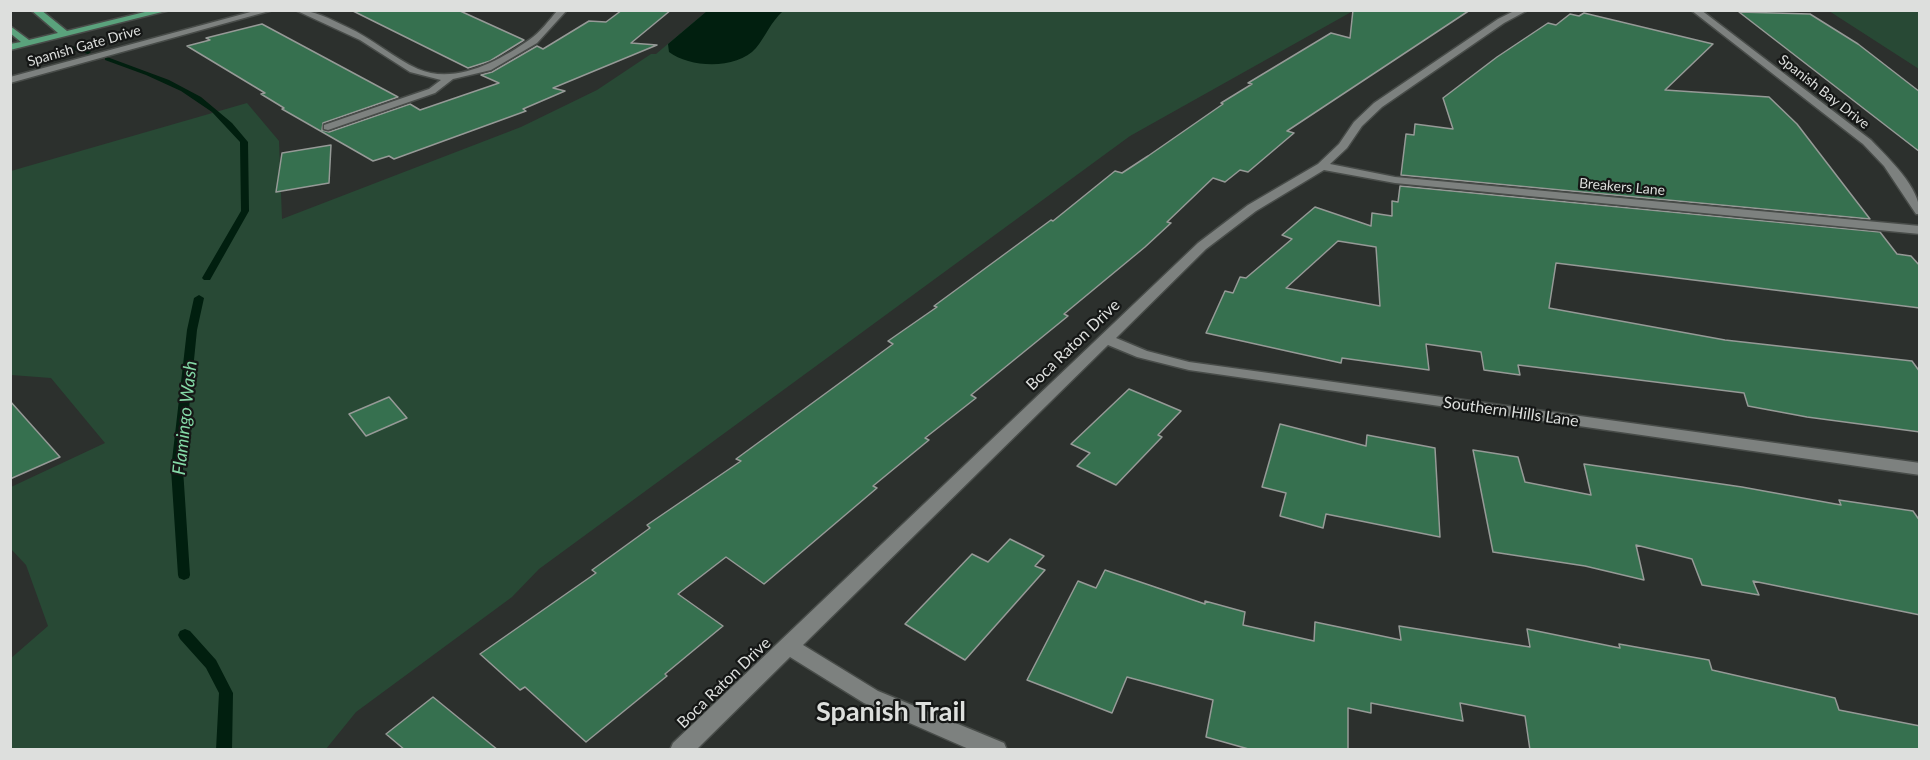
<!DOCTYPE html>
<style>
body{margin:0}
#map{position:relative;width:1930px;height:760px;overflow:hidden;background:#2c302d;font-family:Lato,sans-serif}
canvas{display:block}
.frame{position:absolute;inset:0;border:12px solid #dddfdd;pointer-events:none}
</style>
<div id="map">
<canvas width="1930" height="760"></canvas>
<div class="frame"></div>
</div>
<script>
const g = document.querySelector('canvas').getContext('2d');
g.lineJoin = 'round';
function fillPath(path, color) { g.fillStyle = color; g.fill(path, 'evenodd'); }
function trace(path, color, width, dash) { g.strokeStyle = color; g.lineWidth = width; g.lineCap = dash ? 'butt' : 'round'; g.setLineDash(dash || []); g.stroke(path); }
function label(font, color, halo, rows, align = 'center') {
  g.font = font + ' Lato,sans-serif'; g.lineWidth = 4.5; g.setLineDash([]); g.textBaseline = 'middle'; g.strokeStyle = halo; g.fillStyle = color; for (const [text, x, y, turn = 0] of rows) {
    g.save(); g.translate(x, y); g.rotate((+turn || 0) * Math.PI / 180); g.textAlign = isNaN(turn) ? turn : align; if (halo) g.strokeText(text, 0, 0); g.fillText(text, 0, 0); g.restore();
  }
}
fillPath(new Path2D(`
 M 707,11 L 1353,11 L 1130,136 L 539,569 L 512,597 L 356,712 L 326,749 L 11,749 L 10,659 L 48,626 L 26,565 L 11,549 L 11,487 L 105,443 L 51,378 L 11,375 L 11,171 L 247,103 L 279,141 L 282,219 L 521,127 L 597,90 L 651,54 L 656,54 Z
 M 1829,11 L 1919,11 L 1919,69 Z`), '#284935');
fillPath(new Path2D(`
 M 707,11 L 707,10 L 783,11 C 770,23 766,36 756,48 C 737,70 690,68 669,52 L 668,44 Z`), '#011f0f');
fillPath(new Path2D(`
 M 68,45 L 90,51 L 91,52 L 88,54 L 66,48 L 66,46 Z
 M 107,57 L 169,80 L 201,97 L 232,123 L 248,142 L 249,211 L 210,280 L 204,280 L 202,278 L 241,211 L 240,142 L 212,112 L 181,91 L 146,75 L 105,60 L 105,58 Z
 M 199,295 L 204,298 L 197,330 L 183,469 L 190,575 L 189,578 L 184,580 L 179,578 L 178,575 L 171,469 L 187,330 L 194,298 Z
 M 185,629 L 190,631 L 216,660 L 233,693 L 232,750 L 216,750 L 219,693 L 206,668 L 180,639 L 178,635 L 180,631 Z`), '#011f0f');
const building = new Path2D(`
 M 351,10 L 458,10 L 524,40 L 490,61 L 468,68 Z
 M 622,10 L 671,10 L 631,43 L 657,45 L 553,88 L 565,91 L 523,109 L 526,111 L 394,159 L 389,156 L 373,161 L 282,109 L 284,108 L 261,94 L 265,93 L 187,46 L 210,40 L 206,38 L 262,24 L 398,97 L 323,123 L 322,130 L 329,132 L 410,104 L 420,110 L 499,83 L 481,75 L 492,72 L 537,46 L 543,49 L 589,21 L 606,22 Z
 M 1353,10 L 1470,10 L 1287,131 L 1294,133 L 1248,172 L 1240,170 L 1225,182 L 1213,178 L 1167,222 L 1171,223 L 1145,247 L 1064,314 L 1068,316 L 971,395 L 976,398 L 925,438 L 929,440 L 873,486 L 877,488 L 764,584 L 726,557 L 678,594 L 723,626 L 665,674 L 667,676 L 586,742 L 525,687 L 520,690 L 480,654 L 596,573 L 592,570 L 650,528 L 647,525 L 741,461 L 736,459 L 893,344 L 888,341 L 937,307 L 934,306 L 1051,220 L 1053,221 L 1115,171 L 1122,173 L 1148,156 L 1223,104 L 1221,103 L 1252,84 L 1248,83 L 1331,33 L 1350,38 Z
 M 1739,12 L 1810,14 L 1858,44 L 1920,92 L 1920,152 Z
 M 1584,13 L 1713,44 L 1665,90 L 1769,97 L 1797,124 L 1870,219 L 1401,175 L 1406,134 L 1414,135 L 1415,124 L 1453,129 L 1443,98 L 1497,57 L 1548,23 L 1556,25 L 1570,14 L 1579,16 Z
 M 331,145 L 329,183 L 276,192 L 282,153 Z
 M 1400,186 L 1880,232 L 1897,254 L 1911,256 L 1920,266 L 1920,308 L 1556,263 L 1549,308 L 1725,340 L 1912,361 L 1920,372 L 1920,432 L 1807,417 L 1748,406 L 1744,393 L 1518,365 L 1520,375 L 1484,370 L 1481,352 L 1426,344 L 1429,370 L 1342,358 L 1341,363 L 1206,333 L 1225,291 L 1233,293 L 1240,277 L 1246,278 L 1292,239 L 1282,235 L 1315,207 L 1371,226 L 1372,213 L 1392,216 L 1392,201 L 1398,202 ZM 1338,241 L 1376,247 L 1380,306 L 1286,288 Z
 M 1129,389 L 1181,411 L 1158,435 L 1162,437 L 1116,485 L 1077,466 L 1090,453 L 1071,444 Z
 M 389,397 L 407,418 L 366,436 L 349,414 Z
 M 10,401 L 60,457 L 10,479 Z
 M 1280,424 L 1366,446 L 1367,435 L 1435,448 L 1440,537 L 1326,514 L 1323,528 L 1280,516 L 1286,493 L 1262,487 Z
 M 1473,450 L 1518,457 L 1525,482 L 1591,495 L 1584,464 L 1742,487 L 1841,505 L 1839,500 L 1913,511 L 1920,521 L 1920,615 L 1753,581 L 1759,595 L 1702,585 L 1692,559 L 1636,545 L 1644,580 L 1585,566 L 1493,552 Z
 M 1010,539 L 1044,556 L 1035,566 L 1045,570 L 965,660 L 905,624 L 972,554 L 988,562 Z
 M 1105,570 L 1205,604 L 1205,601 L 1245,612 L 1243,625 L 1314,641 L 1315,622 L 1401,640 L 1399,626 L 1530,647 L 1527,629 L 1620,648 L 1619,644 L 1709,660 L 1712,670 L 1835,698 L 1839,710 L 1920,726 L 1920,750 L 1530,750 L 1525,716 L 1460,703 L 1463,721 L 1371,703 L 1371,713 L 1348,708 L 1348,750 L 1252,750 L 1206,737 L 1213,700 L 1127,677 L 1112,713 L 1027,680 L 1078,581 L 1096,588 Z
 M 433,697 L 498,750 L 405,750 L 386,734 Z`);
fillPath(building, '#36704f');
trace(building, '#969a97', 1.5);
const minor = new Path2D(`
 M 258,10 L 273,10 L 10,83 L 10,77 Z
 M 295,10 C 314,10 330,19 347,27 C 372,38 393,58 418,69 C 455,85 499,61 529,40 C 540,33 549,20 558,10 L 567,10 L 537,43 L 491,70 L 453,79 L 435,93 L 328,130 L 324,129 L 324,125 L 429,89 L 441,80 L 410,72 L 360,40 Z
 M 1516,10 L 1528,10 L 1504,23 L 1382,107 L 1362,126 L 1347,148 L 1330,164 L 1395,177 L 1920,226 L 1920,234 L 1395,183 L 1324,170 L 1256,211 L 1206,249 L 1116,338 L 1147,351 L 1189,362 L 1920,463 L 1920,475 L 1189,370 L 1137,357 L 1108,345 L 803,645 L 878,691 L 1004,743 L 1007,750 L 971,750 L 864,703 L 790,657 L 696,750 L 670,750 L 673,743 L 1198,243 L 1248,205 L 1318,164 L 1339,144 L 1354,122 L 1374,103 L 1498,19 Z
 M 1691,10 L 1701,10 L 1871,140 C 1889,159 1920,187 1920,214 L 1916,214 L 1884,166 L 1863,144 Z`);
const major = new Path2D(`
 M 31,10 L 41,10 L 67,31 L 153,10 L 170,10 L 10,50 L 10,44 L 21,42 L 10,33 L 10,26 L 29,40 L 58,33 Z`);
trace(minor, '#484c49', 3);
trace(major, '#484c49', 3);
fillPath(minor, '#7d817f');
fillPath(major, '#5aa27c');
label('14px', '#dddfdd', '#151716', [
 ["Spanish Gate Drive",84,46,-16],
 ["Spanish Bay Drive",1824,92,38],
 ["Breakers Lane",1622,187,5]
]);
label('16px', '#dddfdd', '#151716', [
 ["Boca Raton Drive",1073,345,-44],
 ["Southern Hills Lane",1511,412,8],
 ["Boca Raton Drive",724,683,-44]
]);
label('italic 18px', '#85daa7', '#151716', [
 ["Flamingo Wash",185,418,-84]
]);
label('bold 27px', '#dddfdd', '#151716', [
 ["Spanish Trail",891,712]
]);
</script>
